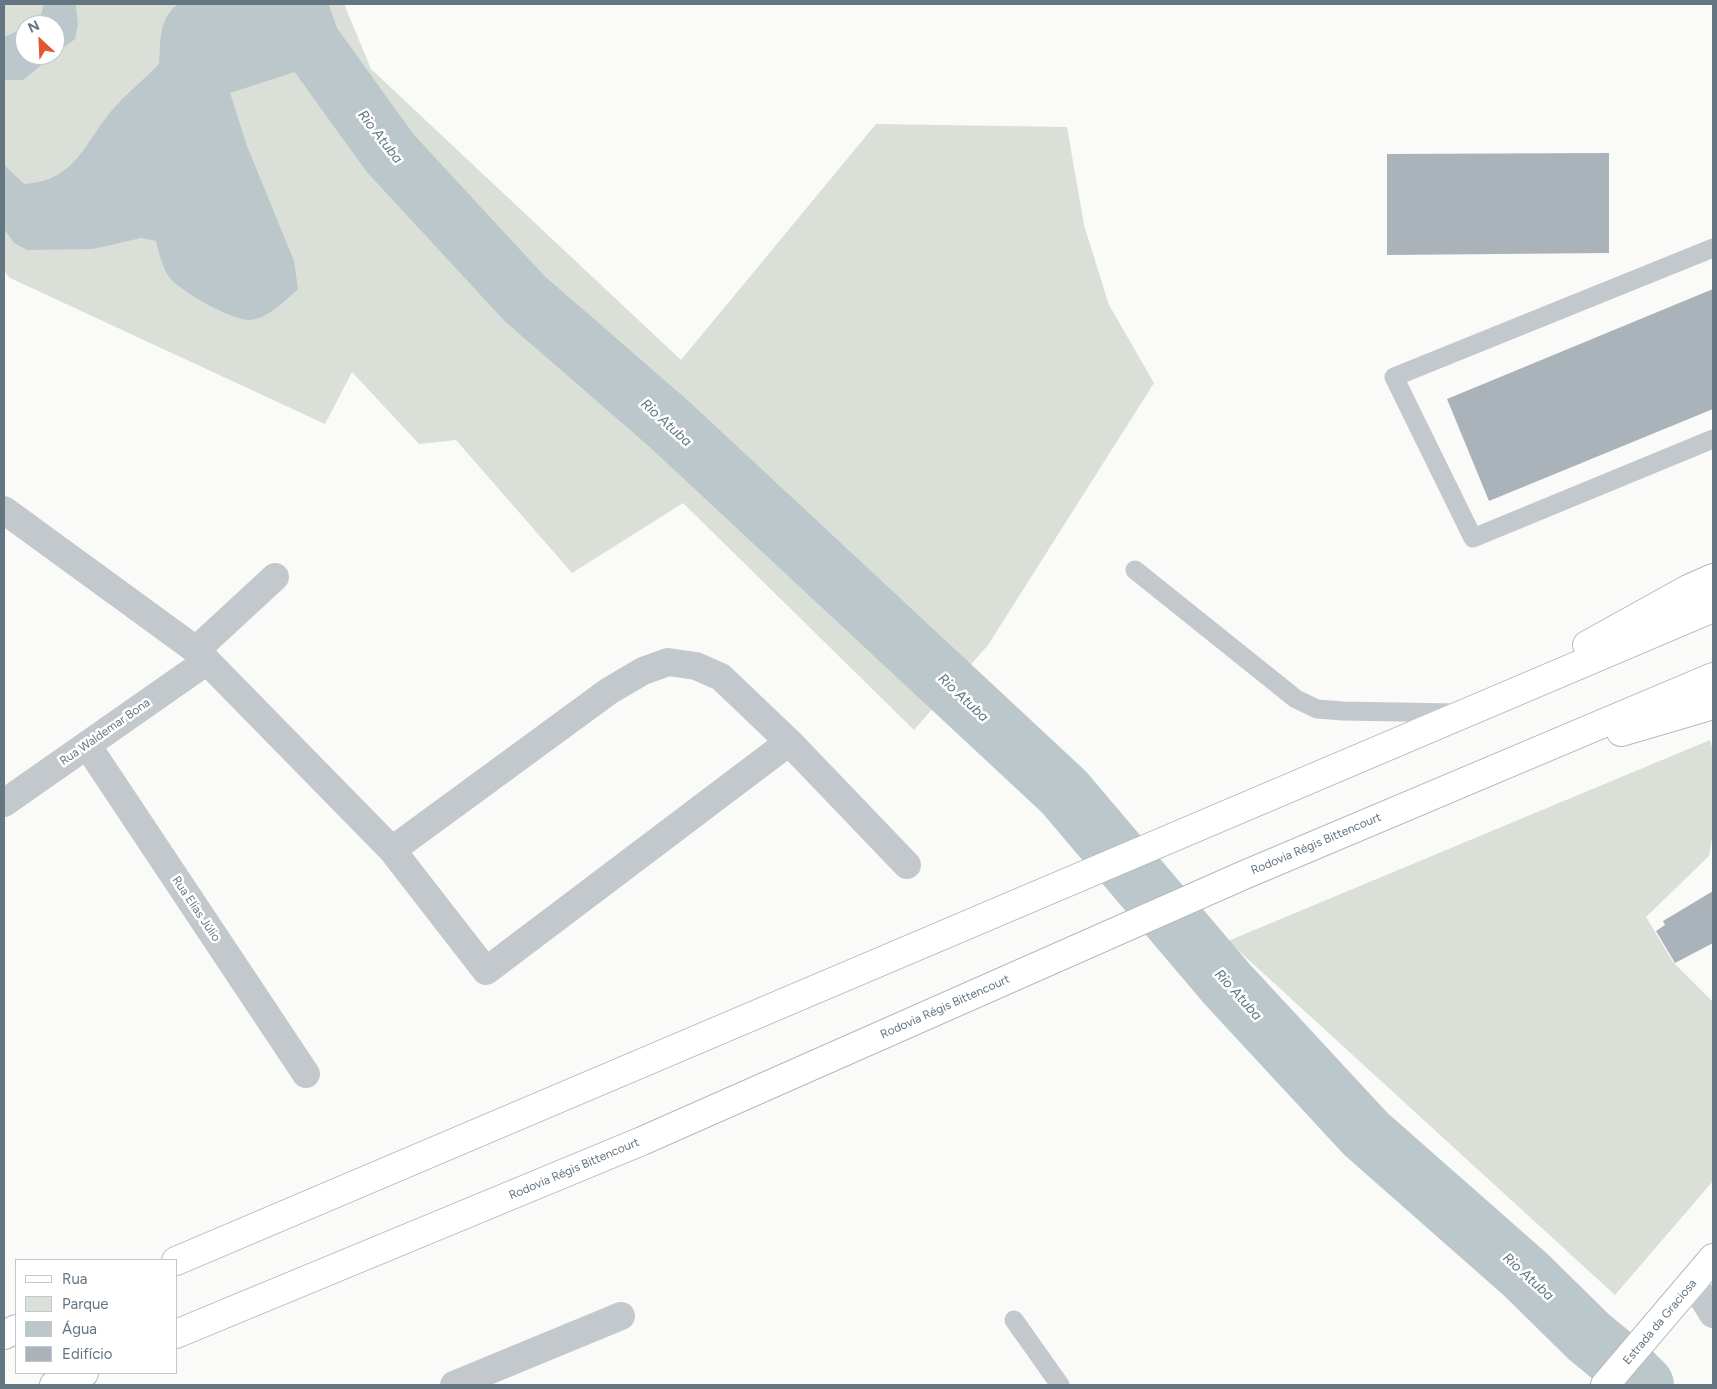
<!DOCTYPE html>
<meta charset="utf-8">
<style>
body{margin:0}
#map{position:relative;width:1717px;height:1389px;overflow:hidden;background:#fafaf8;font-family:Figtree,sans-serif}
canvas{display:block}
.frame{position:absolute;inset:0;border:5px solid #657683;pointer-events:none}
.legend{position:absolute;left:15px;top:1259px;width:162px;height:115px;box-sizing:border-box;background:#fff;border:1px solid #c1c8cd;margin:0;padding:6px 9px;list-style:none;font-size:15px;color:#657683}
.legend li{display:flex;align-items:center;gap:10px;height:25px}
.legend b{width:25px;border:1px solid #c1c8cd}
.north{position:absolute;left:15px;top:15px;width:50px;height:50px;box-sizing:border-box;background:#fff;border:1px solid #c1c8cd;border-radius:50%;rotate:335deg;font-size:14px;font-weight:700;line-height:20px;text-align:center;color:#657683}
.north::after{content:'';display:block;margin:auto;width:18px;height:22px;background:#e4572e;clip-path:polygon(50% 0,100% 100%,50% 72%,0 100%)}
</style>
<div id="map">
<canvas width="1717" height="1389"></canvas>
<div class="frame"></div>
<ul class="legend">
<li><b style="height:6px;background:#fff"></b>Rua</li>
<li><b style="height:14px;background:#dadfd7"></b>Parque</li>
<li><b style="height:14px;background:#bbc7cb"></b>Água</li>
<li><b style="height:14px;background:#aab3b9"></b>Edifício</li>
</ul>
<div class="north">N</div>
</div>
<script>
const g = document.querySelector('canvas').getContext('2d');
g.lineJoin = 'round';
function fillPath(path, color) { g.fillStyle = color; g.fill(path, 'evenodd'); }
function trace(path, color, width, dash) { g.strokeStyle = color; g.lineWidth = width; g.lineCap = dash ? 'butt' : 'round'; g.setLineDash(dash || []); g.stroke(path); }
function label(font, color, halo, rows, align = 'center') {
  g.font = font + ' Figtree,sans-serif'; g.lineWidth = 5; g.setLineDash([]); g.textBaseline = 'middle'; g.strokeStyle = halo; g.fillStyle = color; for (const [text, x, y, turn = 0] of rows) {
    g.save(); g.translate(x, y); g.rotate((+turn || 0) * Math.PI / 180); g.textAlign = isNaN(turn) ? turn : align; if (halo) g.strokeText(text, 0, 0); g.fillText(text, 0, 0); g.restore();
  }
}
fillPath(new Path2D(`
 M 4,4 L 344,4 L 371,69 L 681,360 L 876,124 L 1067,127 L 1084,225 L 1109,305 L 1154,383 L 988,645 L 914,730 L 683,503 L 572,573 L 456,440 L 419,444 L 352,372 L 325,424 L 10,278 L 4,271 ZM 25,25 L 55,25 L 55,55 L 25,55 Z
 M 1710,740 L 1713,751 L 1713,831 L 1709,856 L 1646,917 L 1673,962 L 1713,1002 L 1713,1181 L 1615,1295 L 1228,941 Z`), '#dadfd7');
fillPath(new Path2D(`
 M 44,4 L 75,4 L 76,6 L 78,25 L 75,39 L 55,54 L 55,25 L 29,25 L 41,15 Z
 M 178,4 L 280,4 L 304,69 L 230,93 L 247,146 L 294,261 L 298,289 C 286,300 267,319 250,320 C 231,320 181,292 169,277 C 162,266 159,253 156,241 L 141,238 L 93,249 L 27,250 L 14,243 L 4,229 L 4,165 L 24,184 C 76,181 84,143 113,109 C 127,93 144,80 159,64 C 161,41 158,19 178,4 Z
 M 25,28 L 25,55 L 54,55 L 23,80 L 4,80 L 4,37 Z`), '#bbc7cb');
trace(new Path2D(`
 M 297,4 L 310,42 L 390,153 L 525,299 L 668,423 L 1064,792 L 1227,984 L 1366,1134 L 1526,1275 L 1589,1337 L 1628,1369 L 1644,1385`), '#bbc7cb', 60);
fillPath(new Path2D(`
 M 1609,153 L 1609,253 L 1387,255 L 1387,154 Z
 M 1713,289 L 1713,409 L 1489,501 L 1447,399 Z
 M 1713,891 L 1713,943 L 1675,963 L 1656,931 L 1665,925 L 1663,921 Z`), '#aab3b9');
const secondary = new Path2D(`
 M 1605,1385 L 1713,1258`);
const motorway = new Path2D(`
 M 1587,645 L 1688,589 L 1713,578
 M 1621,732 L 1713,705
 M 176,1261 L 1713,608
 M 176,1334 L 642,1141 L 1244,875 L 1713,677
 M 4,1335 L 16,1329
 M 54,1385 L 84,1373`);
trace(secondary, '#b3babf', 30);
trace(motorway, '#b4b9bd', 30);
trace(new Path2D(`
 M 1713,248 L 1394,377 L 1473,538 L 1713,439
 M 1135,570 L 1296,699 L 1317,709 L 1343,711 L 1455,713
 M 1014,1320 L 1060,1385`), '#c3c8cc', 19);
trace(new Path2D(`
 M 4,510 L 196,650 L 392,850 L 486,971 L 789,742
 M 196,650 L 275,577
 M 87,745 L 306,1074
 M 4,803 L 207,661
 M 392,850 L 609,691 L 643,671 L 668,662 L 696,666 L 721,677 L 789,742 L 907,865
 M 1693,1282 L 1713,1314
 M 454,1385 L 621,1316`), '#c3c8cc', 28);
trace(secondary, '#fff', 28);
trace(motorway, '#fff', 28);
label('12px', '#657683', '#fff', [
 ["Rua Waldemar Bona",105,732,-35],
 ["Rodovia Régis Bittencourt",1316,844,-23],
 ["Rua Elias Júlio",196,909,56],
 ["Rodovia Régis Bittencourt",945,1007,-24],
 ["Rodovia Régis Bittencourt",574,1169,-23],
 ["Estrada da Graciosa",1660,1322,-50]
]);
label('italic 14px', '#60757c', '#fff', [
 ["Rio Atuba",380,137,52],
 ["Rio Atuba",666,423,42],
 ["Rio Atuba",963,698,43],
 ["Rio Atuba",1238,995,48],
 ["Rio Atuba",1528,1277,42]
]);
</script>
